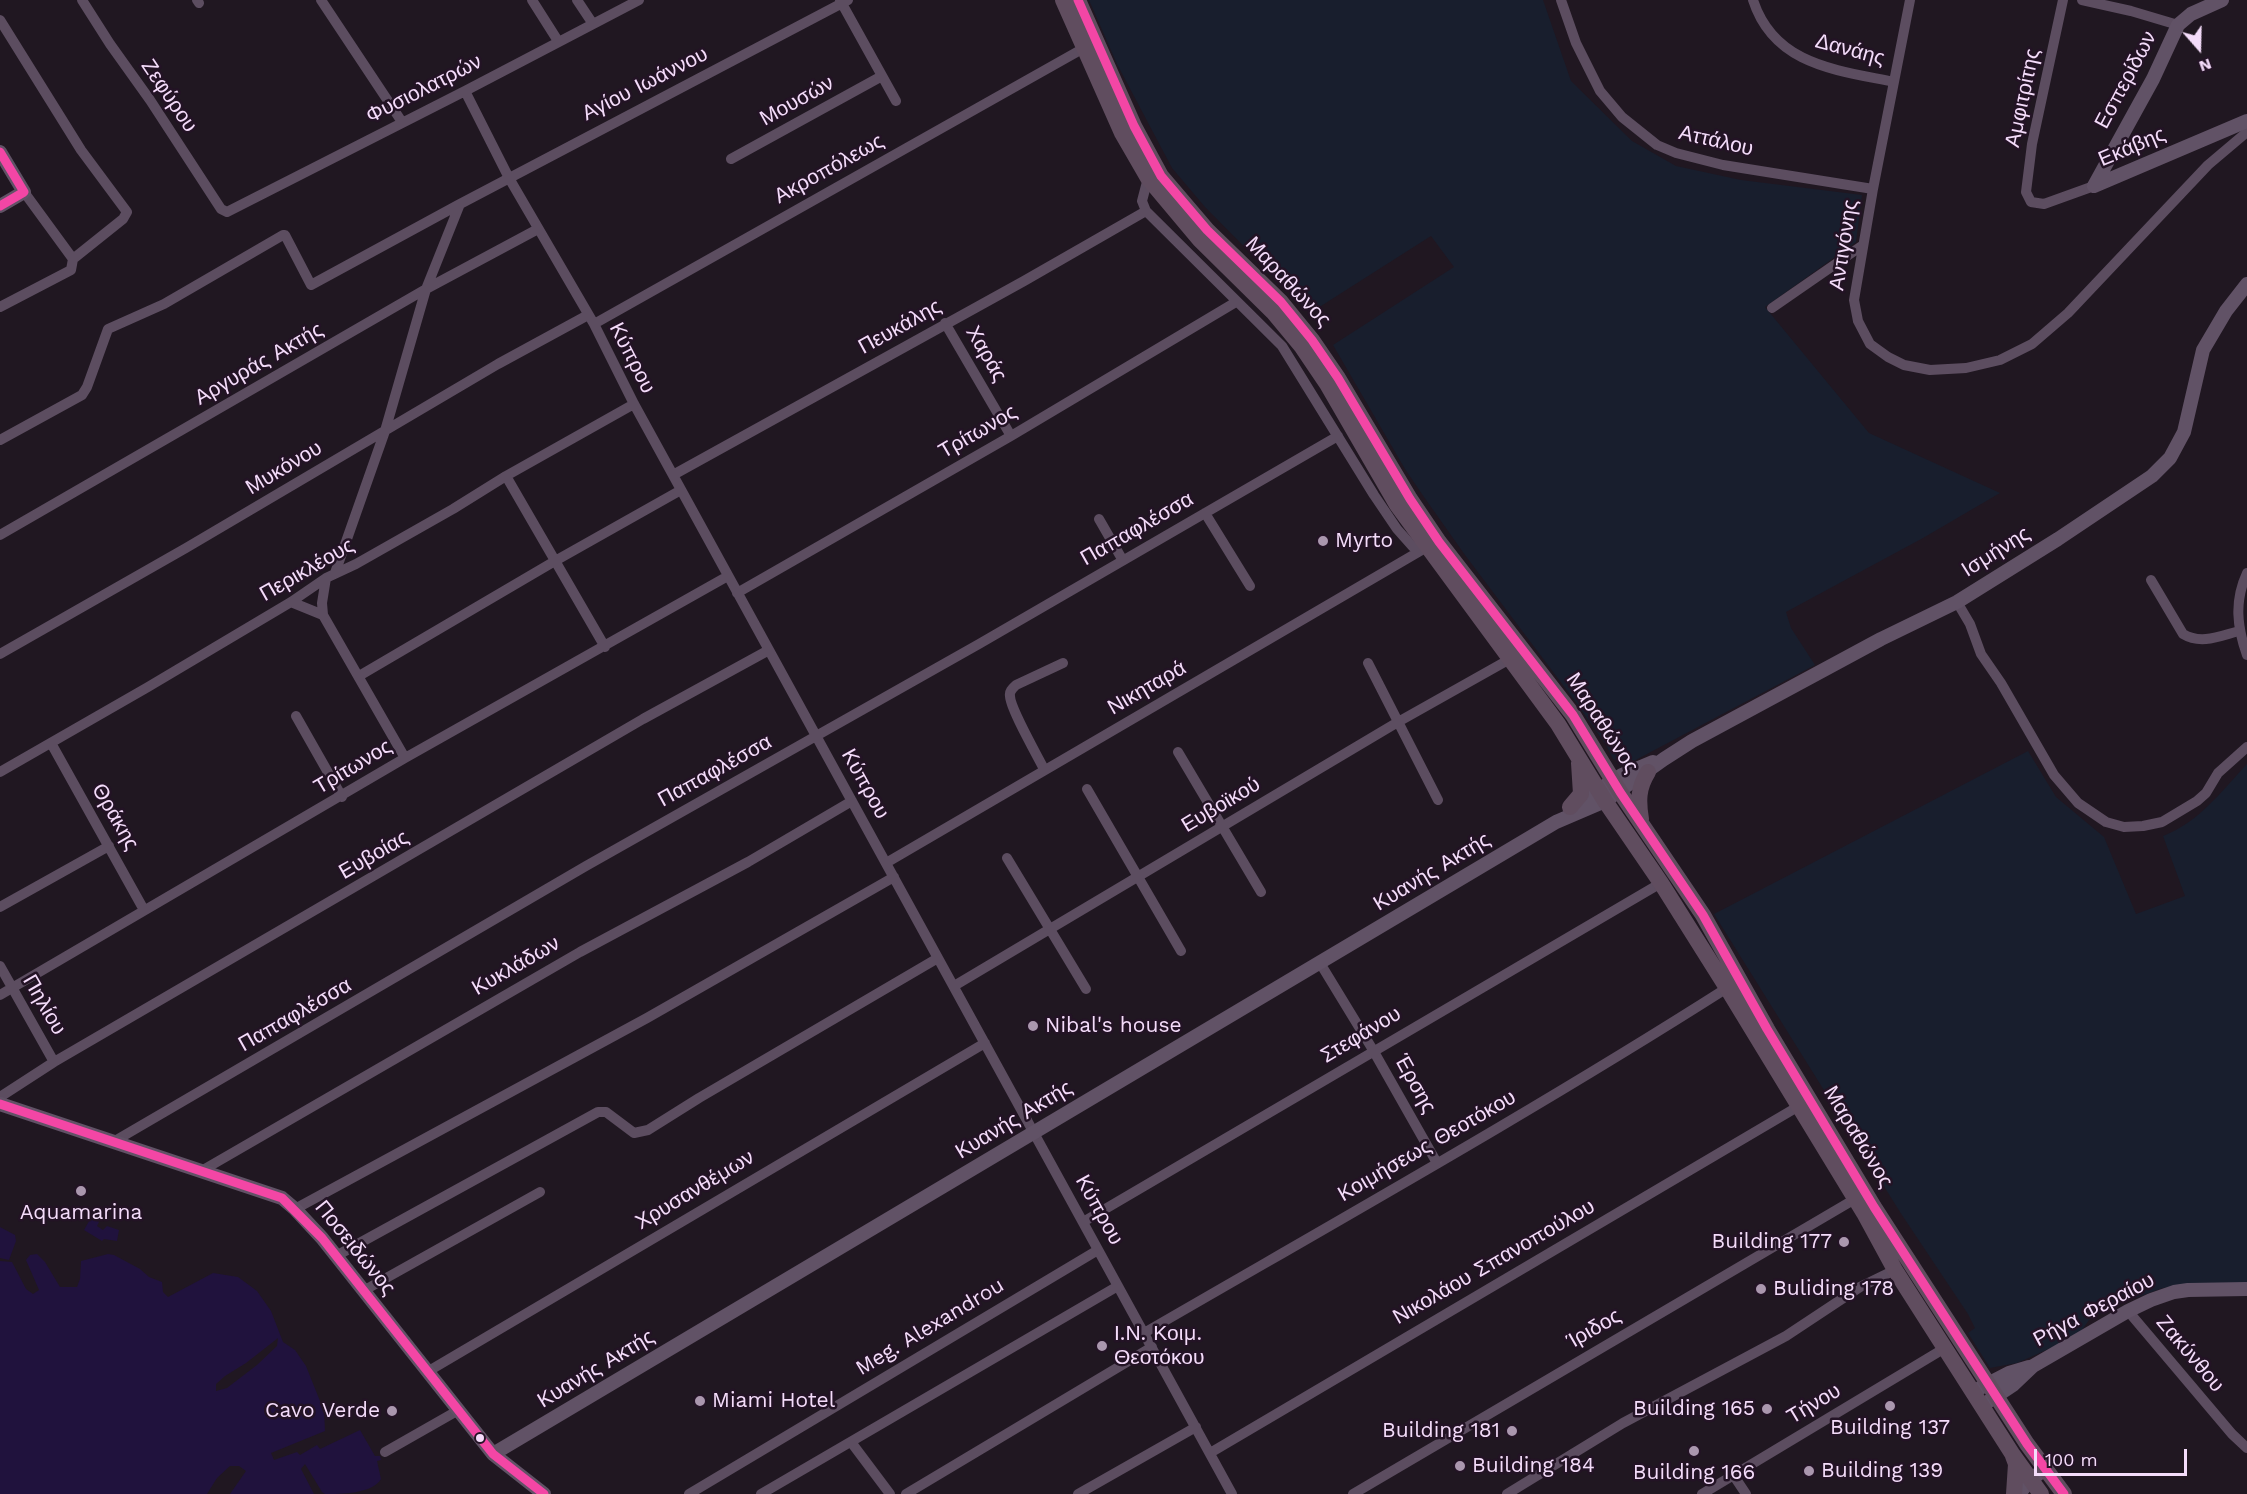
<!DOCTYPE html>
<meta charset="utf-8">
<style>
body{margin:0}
#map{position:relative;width:2247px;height:1494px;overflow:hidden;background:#201721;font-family:"Work Sans",sans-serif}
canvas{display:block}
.north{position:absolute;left:2169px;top:18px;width:60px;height:60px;-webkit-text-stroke:4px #231325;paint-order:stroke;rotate:160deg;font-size:16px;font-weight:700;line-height:24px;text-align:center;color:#f4dcfa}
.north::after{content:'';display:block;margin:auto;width:21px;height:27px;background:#f4dcfa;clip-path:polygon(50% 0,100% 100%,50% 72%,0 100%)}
.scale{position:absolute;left:2034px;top:1449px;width:153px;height:27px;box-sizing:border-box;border:3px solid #f4dcfa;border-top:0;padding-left:8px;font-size:18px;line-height:21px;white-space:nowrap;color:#f4dcfa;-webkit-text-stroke:4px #231325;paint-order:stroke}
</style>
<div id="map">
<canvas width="2247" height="1494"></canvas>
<div class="north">N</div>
<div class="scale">100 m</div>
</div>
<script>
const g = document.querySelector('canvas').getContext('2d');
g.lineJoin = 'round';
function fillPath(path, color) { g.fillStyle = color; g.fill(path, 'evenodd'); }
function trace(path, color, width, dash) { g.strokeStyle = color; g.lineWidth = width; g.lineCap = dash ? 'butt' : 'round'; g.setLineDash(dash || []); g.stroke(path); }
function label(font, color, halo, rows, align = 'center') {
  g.font = font + ' "Work Sans",sans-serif'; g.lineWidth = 5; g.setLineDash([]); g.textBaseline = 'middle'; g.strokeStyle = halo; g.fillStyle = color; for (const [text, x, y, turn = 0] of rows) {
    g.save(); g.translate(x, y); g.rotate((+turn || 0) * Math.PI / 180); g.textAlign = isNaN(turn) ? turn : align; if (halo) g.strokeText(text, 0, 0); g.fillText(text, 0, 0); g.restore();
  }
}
fillPath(new Path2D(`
 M 1089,0 L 1543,0 L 1571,81 L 1632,141 L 1676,166 L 1741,180 L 1862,195 L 1856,242 L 1765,307 L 1869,433 L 2000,493 L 1923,538 L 1786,612 L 1791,628 L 1815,665 L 1630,763 L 1623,763 L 1613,759 L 1606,745 L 1575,701 L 1465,555 L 1424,497 L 1405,469 L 1333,345 L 1454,267 L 1431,236 L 1310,313 L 1205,207 L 1172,168 L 1117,64 Z
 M 2028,751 L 2056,797 L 2104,837 L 2136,914 L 2185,896 L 2163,836 C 2198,823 2222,791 2247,764 L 2247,1285 L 2206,1285 L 2163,1288 L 2113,1306 L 2089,1320 L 2078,1336 L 2017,1363 L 1990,1368 L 1968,1333 L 1975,1328 L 1968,1314 L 1900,1212 L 1714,914 Z`), '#181e2d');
fillPath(new Path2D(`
 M 92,1216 L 99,1222 L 97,1226 L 103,1230 L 107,1226 L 119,1230 L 117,1241 L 104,1239 L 102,1241 L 84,1230 Z
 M 0,1227 L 15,1235 L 16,1241 L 9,1260 L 0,1258 Z
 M 37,1254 L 45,1262 L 60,1287 L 77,1287 L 80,1279 L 81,1261 L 108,1254 L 114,1255 L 140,1269 L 149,1277 L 162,1282 L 163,1292 L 168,1297 L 213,1273 L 238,1277 L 257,1291 L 271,1311 L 283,1342 L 295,1350 L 306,1366 L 324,1411 L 325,1431 L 271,1453 L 274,1460 L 297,1452 L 300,1455 L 317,1445 L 320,1449 L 360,1430 L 375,1456 L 380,1456 L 381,1460 L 377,1461 L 381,1479 C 372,1494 341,1494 325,1494 L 322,1492 L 305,1464 L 301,1469 L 314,1494 L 230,1494 L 246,1471 L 239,1466 L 230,1466 L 217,1478 L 207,1494 L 0,1494 L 0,1261 L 12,1262 L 26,1289 L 33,1294 L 39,1290 L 26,1260 L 30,1255 Z`), '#20123d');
fillPath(new Path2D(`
 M 278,1338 L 277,1346 L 257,1365 L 227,1388 L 216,1391 L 216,1384 L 225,1376 L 246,1363 Z`), '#201721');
trace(new Path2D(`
 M 82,0 L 110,44 L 150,100 L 221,209 L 227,212 L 465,91 L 639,0
 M 197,0 L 199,3
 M 321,0 L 402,122
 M 532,0 L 558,41
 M 577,0 L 593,24
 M 840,0 L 896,101
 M 1561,0 L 1576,43 L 1600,91 L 1622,117 L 1657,145 L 1676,153 L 1723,165 L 1873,189
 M 1753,0 C 1774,65 1836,70 1894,82
 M 1910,0 L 1873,189 L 1854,300 L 1858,321 L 1870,344 L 1888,357 L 1904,365 L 1930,370 L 1966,368 L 2000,360 L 2032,344 L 2068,313 L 2208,165 L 2247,132
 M 2063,0 L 2032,144 L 2026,192 L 2031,202 L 2044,204 L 2094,186
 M 2082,0 L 2131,11 L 2178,25
 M 0,20 L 81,150 L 127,212 L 123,219 L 73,259
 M 465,91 L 509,178 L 594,324 L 634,404 L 1232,1494
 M 731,159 L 882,76
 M 1148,178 L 1142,201 L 1146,211 L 1282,346 L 1374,495 L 1397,529 L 1413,547 L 1427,547
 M 0,307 L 71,270 L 73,259 L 24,192
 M 1772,308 L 1863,245
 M 945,323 L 1011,436
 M 594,324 L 1084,48
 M 0,440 L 82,395 L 87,387 L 108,329 L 164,304 L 283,235 L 285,235 L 311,285 L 460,204
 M 673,475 L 1024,281 L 1146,211
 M 506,476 L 605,647
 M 1205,513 L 1250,586
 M 1099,519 L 1122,559
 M 0,535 L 426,289 L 538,229
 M 335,573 L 385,431 L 426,289 L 460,204 L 848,0
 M 2247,573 C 2234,601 2237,627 2247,655
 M 326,578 L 322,603 L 323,615 L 405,758
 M 2151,580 L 2183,634 C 2201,645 2220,636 2239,631
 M 737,593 L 1011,436 L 1236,302
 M 291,602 L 323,615
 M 1957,602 L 1970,624 L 1981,654 L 2001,683 L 2054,775 L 2078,803 L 2106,822 L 2124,827 L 2143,826 L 2162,822 L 2197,801 L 2206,793 L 2218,773 L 2247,747
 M 0,654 L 186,548 L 498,364 L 588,315
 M 1368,663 L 1438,800
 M 359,676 L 555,561 L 681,490
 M 296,716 L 342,797
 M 51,743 L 144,910
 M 1178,752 L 1261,892
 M 1044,769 C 1037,755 1010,708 1010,696 C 1009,691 1013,688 1016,685 L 1063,663
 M 0,772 L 148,687 L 291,602 L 326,578 L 356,564 L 453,509 L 506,476 L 634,404
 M 1087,789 L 1181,951
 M 1007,858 L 1086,989
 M 886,863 L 1427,547
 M 0,907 L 109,846
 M 1320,963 L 1373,1050 L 1437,1163
 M 0,966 L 54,1062
 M 954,986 L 1398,722 L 1510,659
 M 0,995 L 405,758 L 728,576
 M 0,1097 L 54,1062 L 643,719 L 769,650
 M 113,1142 L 586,866 L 979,644 L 1338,436
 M 203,1170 L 580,952 L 748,862 L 852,801
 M 295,1209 L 647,1018 L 894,877
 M 1083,1222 L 1661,883
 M 336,1256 L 598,1112 L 606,1112 L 634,1133 L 648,1130 L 699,1098 L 938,958
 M 363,1291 L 540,1192
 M 2128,1311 L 2232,1434 L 2247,1448
 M 1144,1333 C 1339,1220 1537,1109 1727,988
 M 427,1372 L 985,1043
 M 851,1442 L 890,1494
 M 385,1452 L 457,1411
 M 1210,1453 L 1799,1106
 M 1734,1476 L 1746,1494
 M 689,1494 L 1098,1250
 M 761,1494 L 1118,1286
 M 906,1494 L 1152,1347
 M 1078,1494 L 1196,1427
 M 1353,1494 L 1855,1199
 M 1507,1494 L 1623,1423 L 1786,1336 L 1860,1287 L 1895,1270
 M 1702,1494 L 1945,1348`), '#5c4d60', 10);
trace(new Path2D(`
 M 0,152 L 24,192 L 0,206
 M 2094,186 L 2153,79 L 2178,25 L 2191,14 L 2222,0
 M 2094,186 L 2247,121
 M 1573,806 L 1622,775 L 1653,762
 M 0,1104 L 282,1198 L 295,1209 L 322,1238 L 493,1454 L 544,1494
 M 1980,1388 L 2009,1373 L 2029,1367
 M 1989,1401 L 2013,1385 L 2033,1366 L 2128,1311 L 2151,1300 L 2174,1292 L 2188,1290 L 2247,1289
 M 493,1454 L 1556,822 L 1605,801 L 1664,759 L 1692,741 L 1881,639 L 1957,602 L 2058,539 L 2152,476 L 2170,458 L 2184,432 L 2203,350 L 2226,311 L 2247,284
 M 2019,1494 L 2030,1480 L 2045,1469`), '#615266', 14);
trace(new Path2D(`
 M 1063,0 L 1122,133 L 1148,178 L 1200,240 L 1273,312 L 1302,347 L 1327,384 L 1397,505 L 1558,724 L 1605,801 L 1661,883 L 1727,988 L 1864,1213 L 1895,1270 L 2013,1455 L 2041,1494
 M 1078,0 L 1134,126 L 1161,176 L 1207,230 L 1281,302 L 1312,340 L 1338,378 L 1410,499 L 1439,542 L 1573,715 L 1620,792 L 1703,915 L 1767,1029 L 1874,1207 L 2027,1444 L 2064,1494
 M 1570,807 L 1581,794 L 1579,763
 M 1641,819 C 1638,801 1638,788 1648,772
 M 2013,1456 L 2016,1464 L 2014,1494`), '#604d5f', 16);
trace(new Path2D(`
 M 1078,0 L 1134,126 L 1161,176 L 1207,230 L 1281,302 L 1312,340 L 1338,378 L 1410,499 L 1439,542 L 1573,715 L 1620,792 L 1703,915 L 1767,1029 L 1874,1207 L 2027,1444 L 2064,1494
 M 0,152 L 24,192 L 0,206
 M 0,1104 L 282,1198 L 322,1238 L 493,1454 L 544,1494`), '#f346a5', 9);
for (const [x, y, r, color] of [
 [1323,541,6,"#aa97ae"],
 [1033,1026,6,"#aa97ae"],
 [81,1191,6,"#aa97ae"],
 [1844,1242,6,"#aa97ae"],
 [1761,1289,6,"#aa97ae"],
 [1102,1346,6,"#aa97ae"],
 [700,1401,6,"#aa97ae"],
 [1890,1406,6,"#aa97ae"],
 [1767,1409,6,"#aa97ae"],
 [392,1411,6,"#aa97ae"],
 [1512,1431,6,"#aa97ae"],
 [480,1438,5,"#f4dcfa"],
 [1694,1451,6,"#aa97ae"],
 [1460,1466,6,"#aa97ae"],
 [1809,1471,6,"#aa97ae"]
]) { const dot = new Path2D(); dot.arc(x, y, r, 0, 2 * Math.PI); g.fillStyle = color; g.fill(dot); trace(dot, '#231325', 2); }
label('21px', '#f4dcfa', '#231325', [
 ["Δανάης",1850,50,15],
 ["Εσπερίδων",2126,80,-62],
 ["Αγίου Ιωάννου",645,84,-27],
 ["Φυσιολατρών",424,89,-27],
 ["Ζεφύρου",169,96,56],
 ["Αμφιτρίτης",2023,98,-78],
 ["Μουσών",797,101,-29],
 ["Αττάλου",1716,141,13],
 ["Εκάβης",2132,147,-23],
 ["Ακροπόλεως",829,169,-29],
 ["Αντιγόνης",1844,245,-81],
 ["Μαραθώνος",1288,282,47],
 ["Πευκάλης",900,327,-29],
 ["Χαράς",986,354,60],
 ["Κύπρου",632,358,63],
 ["Αργυράς Ακτής",259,364,-30],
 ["Τρίτωνος",978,432,-30],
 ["Μυκόνου",284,468,-31],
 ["Παπαφλέσσα",1137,529,-30],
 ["Ισμήνης",1996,552,-32],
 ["Περικλέους",307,570,-30],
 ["Νικηταρά",1147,688,-30],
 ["Μαραθώνος",1602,723,57],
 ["Τρίτωνος",353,767,-31],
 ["Παπαφλέσσα",715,771,-29],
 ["Κύπρου",865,784,61],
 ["Ευβοϊκού",1221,805,-31],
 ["Θράκης",115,817,60],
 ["Ευβοίας",374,855,-30],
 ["Κυανής Ακτής",1432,872,-31],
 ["Κυκλάδων",516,966,-30],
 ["Πηλίου",44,1005,60],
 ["Παπαφλέσσα",295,1015,-30],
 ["Στεφάνου",1361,1035,-31],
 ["Έρσης",1415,1084,61],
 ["Κυανής Ακτής",1014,1120,-31],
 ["Μαραθώνος",1858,1137,59],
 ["Κοιμήσεως Θεοτόκου",1427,1146,-30],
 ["Χρυσανθέμων",695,1190,-31],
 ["Κύπρου",1099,1210,61],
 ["Ποσειδώνος",355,1248,51],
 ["Νικολάου Σπανοπούλου",1494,1262,-30],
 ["Ρήγα Φεραίου",2094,1310,-28],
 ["Meg. Alexandrou",930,1327,-31],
 ["Ίριδος",1594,1329,-30],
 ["Ζακύνθου",2190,1354,50],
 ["Κυανής Ακτής",596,1369,-31],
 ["Τήνου",1814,1404,-31]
]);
label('21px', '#f4dcfa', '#231325', [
 ["Myrto",1335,541],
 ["Nibal's house",1045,1026],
 ["Aquamarina",81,1213,"center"],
 ["Building 177",1832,1242,"right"],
 ["Buliding 178",1773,1289],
 ["Ι.Ν. Κοιμ.",1114,1334],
 ["Θεοτόκου",1114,1358],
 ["Miami Hotel",712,1401],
 ["Building 165",1755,1409,"right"],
 ["Cavo Verde",380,1411,"right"],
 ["Building 137",1890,1428,"center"],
 ["Building 181",1500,1431,"right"],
 ["Building 184",1472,1466],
 ["Building 139",1821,1471],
 ["Building 166",1694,1473,"center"]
], 'left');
</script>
